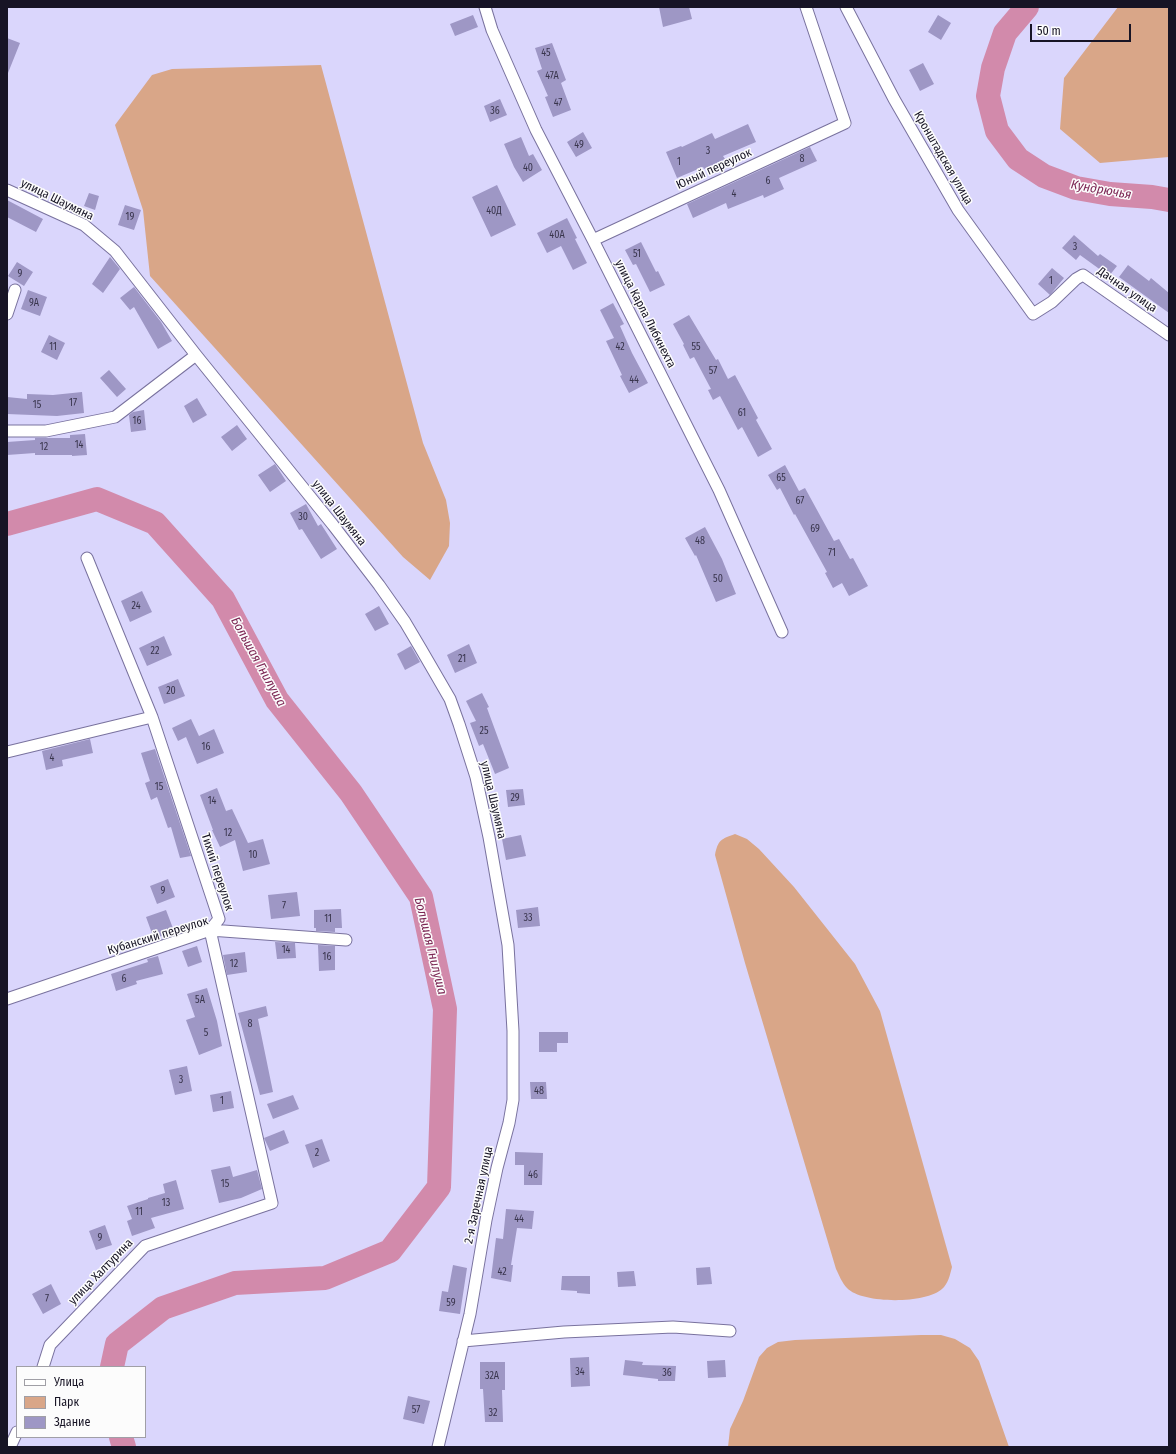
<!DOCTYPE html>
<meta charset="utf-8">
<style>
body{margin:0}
#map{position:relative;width:1176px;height:1454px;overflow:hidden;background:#dad6fc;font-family:"Fira Sans Condensed",sans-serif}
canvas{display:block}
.frame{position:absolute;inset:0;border:8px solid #171425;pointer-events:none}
.legend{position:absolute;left:16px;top:1366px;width:130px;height:72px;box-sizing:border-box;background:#fcfcfc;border:1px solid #a09fa6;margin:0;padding:5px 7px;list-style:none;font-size:12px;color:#171425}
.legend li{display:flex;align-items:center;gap:8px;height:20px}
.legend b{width:20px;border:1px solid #a09fa6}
.scale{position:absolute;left:1030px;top:24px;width:101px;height:18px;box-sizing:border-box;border:2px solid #171425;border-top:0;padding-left:5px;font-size:12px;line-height:14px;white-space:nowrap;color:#171425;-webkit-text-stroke:3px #fcfcfc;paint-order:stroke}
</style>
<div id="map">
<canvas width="1176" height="1454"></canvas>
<div class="frame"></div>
<ul class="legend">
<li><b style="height:5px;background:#fff"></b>Улица</li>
<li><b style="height:11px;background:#d9a688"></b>Парк</li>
<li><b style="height:11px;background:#9e97c5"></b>Здание</li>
</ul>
<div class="scale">50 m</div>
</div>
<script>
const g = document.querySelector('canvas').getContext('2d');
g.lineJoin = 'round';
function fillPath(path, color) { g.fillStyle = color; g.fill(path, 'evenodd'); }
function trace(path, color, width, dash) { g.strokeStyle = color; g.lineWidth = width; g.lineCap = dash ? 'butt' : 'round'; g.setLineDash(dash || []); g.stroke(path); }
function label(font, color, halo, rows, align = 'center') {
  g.font = font + ' "Fira Sans Condensed",sans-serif'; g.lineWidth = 3; g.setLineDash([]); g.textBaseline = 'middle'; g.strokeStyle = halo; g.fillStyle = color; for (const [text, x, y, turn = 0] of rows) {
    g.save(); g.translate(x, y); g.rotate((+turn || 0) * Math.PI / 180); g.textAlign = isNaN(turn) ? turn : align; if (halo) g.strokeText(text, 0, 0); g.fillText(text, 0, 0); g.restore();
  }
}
fillPath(new Path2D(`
 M 1118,7 L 1169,7 L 1169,157 L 1100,163 L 1060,129 L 1064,78 Z
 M 321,65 L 423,443 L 446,500 L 450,523 L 449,546 L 430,580 L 403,557 L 150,276 L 143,210 L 115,125 L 152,75 L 172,69 Z
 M 735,834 L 747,839 L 759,849 L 794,887 L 855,964 L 880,1011 L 952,1267 C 950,1275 948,1284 942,1289 C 926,1304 862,1304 847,1288 C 842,1283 839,1275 836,1269 L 745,963 L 715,855 C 718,840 721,839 735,834 Z
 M 921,1335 L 941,1335 L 955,1339 L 970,1348 L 979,1361 L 1009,1447 L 728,1447 L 730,1429 L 743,1401 L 759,1357 L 767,1348 L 778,1342 L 795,1340 Z`), '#d9a688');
trace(new Path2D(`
 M 1027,7 L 1005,33 L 993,68 L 988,96 L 997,131 L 1018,159 L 1044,176 L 1076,188 L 1110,194 L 1152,197 L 1169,200
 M 7,524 L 97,499 L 155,523 L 223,599 L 277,700 L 351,793 L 421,897 L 445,1009 L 439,1187 L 390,1251 L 325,1278 L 235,1283 L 163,1308 L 117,1344 L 112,1367
 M 121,1437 L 124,1447`), '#d28aab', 24);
fillPath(new Path2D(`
 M 659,7 L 689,7 L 692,19 L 663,27 Z
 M 473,15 L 478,27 L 455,36 L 450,24 Z
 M 938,15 L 951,23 L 941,40 L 928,32 Z
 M 7,38 L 20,43 L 8,73 L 7,73 Z
 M 552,43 L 566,80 L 561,83 L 571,110 L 553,117 L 545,97 L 548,96 L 537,71 L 542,69 L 535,48 Z
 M 923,63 L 934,84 L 920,91 L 909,70 Z
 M 500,99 L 507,115 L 490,122 L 484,106 Z
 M 748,124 L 756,142 L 723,156 L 725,159 L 704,169 L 703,167 L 677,178 L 666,152 L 681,146 L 682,147 L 712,133 L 715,139 Z
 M 583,132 L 592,148 L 576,157 L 567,142 Z
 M 521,137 L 529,156 L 533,154 L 542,170 L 523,182 L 514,167 L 504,144 Z
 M 810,147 L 817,161 L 779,178 L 784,189 L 764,198 L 763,195 L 728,209 L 726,203 L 693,218 L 687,204 Z
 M 497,185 L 516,225 L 491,237 L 472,197 Z
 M 89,193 L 99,196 L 95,210 L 84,206 Z
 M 7,200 L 43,219 L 36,232 L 7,217 Z
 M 125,205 L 141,210 L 134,230 L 118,225 Z
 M 567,218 L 577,238 L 575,239 L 587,263 L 573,270 L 561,246 L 547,253 L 537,233 Z
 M 1074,235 L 1098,256 L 1100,254 L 1117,266 L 1109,276 L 1080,255 L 1076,260 L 1062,248 Z
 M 641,242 L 656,272 L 658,271 L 665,285 L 650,292 L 636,264 L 633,265 L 625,250 Z
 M 110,257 L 120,269 L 103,293 L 92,284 Z
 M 17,262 L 33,272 L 24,286 L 8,276 Z
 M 1128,265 L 1149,281 L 1151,278 L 1169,293 L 1169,313 L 1119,277 Z
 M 1052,268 L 1064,278 L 1050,295 L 1038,284 Z
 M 134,287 L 161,322 L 172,341 L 158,349 L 134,307 L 130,310 L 120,298 Z
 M 28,290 L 47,297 L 40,316 L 21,309 Z
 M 613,303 L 624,324 L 620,326 L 632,353 L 648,383 L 629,393 L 620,376 L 622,375 L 606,341 L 614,338 L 600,310 Z
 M 689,315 L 716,360 L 718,359 L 728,379 L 735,375 L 758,418 L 756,420 L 772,449 L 758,457 L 742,427 L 738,430 L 720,396 L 713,400 L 708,390 L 711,389 L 694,357 L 690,359 L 683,345 L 684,344 L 673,324 Z
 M 49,335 L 65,343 L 57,360 L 41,352 Z
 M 109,370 L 126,389 L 117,397 L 100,378 Z
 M 82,392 L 84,413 L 57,416 L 7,414 L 7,397 L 27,399 L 27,394 L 53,395 Z
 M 197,398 L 207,415 L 193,423 L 184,406 Z
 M 144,410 L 146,430 L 131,432 L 129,415 L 133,412 Z
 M 237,425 L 247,439 L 232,451 L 221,437 Z
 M 85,434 L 87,455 L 72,456 L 72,455 L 35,455 L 35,453 L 7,455 L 7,442 L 35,440 L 35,438 L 70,438 L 70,435 Z
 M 275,464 L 286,481 L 270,492 L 258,475 Z
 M 785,465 L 799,491 L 805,488 L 834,541 L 839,539 L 850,559 L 853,558 L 868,586 L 849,596 L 842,583 L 833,588 L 825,573 L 827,572 L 795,514 L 794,515 L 780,488 L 777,490 L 768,475 Z
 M 306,504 L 318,526 L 321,524 L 337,549 L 321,559 L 302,529 L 299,530 L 290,513 Z
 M 705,527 L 722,559 L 736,594 L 716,602 L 696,555 L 695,556 L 685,538 Z
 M 142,591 L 152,612 L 130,622 L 121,601 Z
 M 379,606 L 389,624 L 375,631 L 365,614 Z
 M 164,636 L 172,655 L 147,666 L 139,648 Z
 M 469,644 L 477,663 L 455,673 L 447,655 Z
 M 411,646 L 420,662 L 405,670 L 397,654 Z
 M 178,679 L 185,696 L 164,704 L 158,687 Z
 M 482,693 L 489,707 L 487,708 L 509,768 L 495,774 L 483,744 L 479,746 L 470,723 L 476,721 L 466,701 Z
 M 191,719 L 199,736 L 214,729 L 224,753 L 197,764 L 186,737 L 178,741 L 172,728 Z
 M 90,739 L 93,753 L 62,760 L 63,766 L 46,770 L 42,751 Z
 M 155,749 L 191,856 L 180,858 L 171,827 L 168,828 L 157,797 L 151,800 L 145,783 L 150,781 L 141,753 Z
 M 217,788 L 228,816 L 226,811 L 232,809 L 248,843 L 263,839 L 270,864 L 243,871 L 235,840 L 220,847 L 212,830 L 213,830 L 200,795 Z
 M 523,789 L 525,805 L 508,807 L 506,790 Z
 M 521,835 L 526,856 L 506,860 L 502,839 Z
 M 168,879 L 175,897 L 157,904 L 150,886 Z
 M 297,892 L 300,916 L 271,919 L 268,895 Z
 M 538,907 L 540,926 L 518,928 L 516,910 Z
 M 341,909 L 342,928 L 335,928 L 335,932 L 316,931 L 316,928 L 314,928 L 314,910 Z
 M 166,910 L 174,931 L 154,939 L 146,917 Z
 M 275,942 L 295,943 L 296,958 L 277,959 Z
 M 318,945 L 335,946 L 335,970 L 319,971 Z
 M 197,946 L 202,962 L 188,967 L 182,951 Z
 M 245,952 L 247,972 L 227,975 L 223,955 Z
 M 158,956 L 163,974 L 136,981 L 137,984 L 116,991 L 111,974 L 148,962 L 147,959 Z
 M 207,988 L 217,1021 L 222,1046 L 199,1055 L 186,1020 L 195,1017 L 187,994 Z
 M 266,1006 L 268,1016 L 258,1019 L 273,1092 L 260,1095 L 238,1013 Z
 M 539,1032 L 568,1032 L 568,1043 L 557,1043 L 557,1052 L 539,1052 Z
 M 187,1066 L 192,1091 L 175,1095 L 169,1070 Z
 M 530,1082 L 546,1082 L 547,1099 L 531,1099 Z
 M 231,1091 L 234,1108 L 213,1112 L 210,1095 Z
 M 293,1095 L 299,1109 L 273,1119 L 267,1104 Z
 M 284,1130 L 289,1143 L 270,1151 L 264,1138 Z
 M 322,1139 L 330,1161 L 313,1168 L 305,1145 Z
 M 515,1152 L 543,1153 L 542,1185 L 524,1185 L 524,1165 L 515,1165 Z
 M 230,1166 L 233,1177 L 257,1170 L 262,1189 L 241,1198 L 219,1203 L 211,1170 Z
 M 176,1180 L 184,1209 L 151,1218 L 155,1228 L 132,1236 L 127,1221 L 132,1219 L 127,1206 L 148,1199 L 148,1198 L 165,1193 L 163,1184 Z
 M 506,1209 L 534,1211 L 532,1229 L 517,1228 L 511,1265 L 513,1265 L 511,1282 L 491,1278 L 496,1238 L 503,1239 Z
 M 105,1225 L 112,1245 L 96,1250 L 89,1231 Z
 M 453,1265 L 467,1268 L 460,1314 L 439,1311 L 442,1291 L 448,1292 Z
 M 710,1267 L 712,1284 L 697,1285 L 696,1268 Z
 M 634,1271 L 636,1286 L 618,1287 L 617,1272 Z
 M 562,1276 L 590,1276 L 590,1294 L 577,1293 L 577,1291 L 561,1290 Z
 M 51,1284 L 61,1304 L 43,1314 L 32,1294 Z
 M 589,1357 L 590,1386 L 571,1387 L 570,1358 Z
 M 625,1360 L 643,1362 L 642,1365 L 676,1366 L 675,1381 L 658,1381 L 658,1379 L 623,1375 Z
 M 725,1360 L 726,1377 L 708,1378 L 707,1361 Z
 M 480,1362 L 505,1362 L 505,1390 L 502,1390 L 503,1422 L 485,1422 L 483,1389 L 480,1389 Z
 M 408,1396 L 430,1401 L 424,1424 L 403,1419 Z`), '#9e97c5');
const minor = new Path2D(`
 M 485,7 L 492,30 L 536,130 L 593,240 L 719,490 L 782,632
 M 846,7 L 894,99 L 958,210 L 1033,314 L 1052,302 L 1076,279 L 1083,275 L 1169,335
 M 7,190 L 84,225 L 115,251 L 196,355 L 333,525 L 379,585 L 405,622 L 421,649 L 450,699 L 459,724 L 476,777 L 489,837 L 508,945 L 513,1031 L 513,1100 L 509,1123 L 497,1168 L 486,1220 L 470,1314 L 438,1447
 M 593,240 L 845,123 L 806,7
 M 7,314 L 15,290
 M 7,431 L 46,431 L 115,417 L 196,355
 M 7,752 L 152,717
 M 7,999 L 210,930 L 346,940
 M 463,1341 L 564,1332 L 673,1327 L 730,1331
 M 43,1367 L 50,1345 L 145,1246 L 272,1203 L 210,930 L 219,919 L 152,717 L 87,558
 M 9,1447 L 11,1445 L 17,1432`);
trace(minor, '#79729e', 13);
trace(minor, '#fff', 11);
label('10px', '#39354d', null, [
 ["45",546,53],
 ["47А",552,76],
 ["47",558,103],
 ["36",495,111],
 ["49",579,145],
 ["3",708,151],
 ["8",802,159],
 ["1",679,162],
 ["40",528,168],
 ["6",768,181],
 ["4",734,194],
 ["40Д",494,211],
 ["19",130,217],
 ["40А",557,235],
 ["3",1075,247],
 ["51",637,254],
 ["9",20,274],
 ["1",1051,281],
 ["9А",34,303],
 ["11",53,347],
 ["42",620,347],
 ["55",696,347],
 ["57",713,371],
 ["44",634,380],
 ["17",73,403],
 ["15",37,405],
 ["61",742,413],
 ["16",137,421],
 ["14",79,445],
 ["12",44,447],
 ["65",781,478],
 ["67",800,501],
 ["30",303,517],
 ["69",815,529],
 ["48",700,541],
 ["71",832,553],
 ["50",718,579],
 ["24",136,606],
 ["22",155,651],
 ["21",462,659],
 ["20",171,691],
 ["25",484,731],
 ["16",206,747],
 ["4",52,758],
 ["15",159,787],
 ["29",515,798],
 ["14",212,801],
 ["12",228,833],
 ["10",253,855],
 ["9",163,891],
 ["7",284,906],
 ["33",528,918],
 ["11",328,919],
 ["14",286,950],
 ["16",327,957],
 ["12",234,964],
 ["6",124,979],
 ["5А",200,1000],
 ["8",250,1024],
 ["5",206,1033],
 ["3",181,1080],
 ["48",539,1091],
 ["1",222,1101],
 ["2",317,1153],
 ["46",533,1175],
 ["15",225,1184],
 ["13",166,1203],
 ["11",139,1212],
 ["44",519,1219],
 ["9",100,1238],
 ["42",502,1272],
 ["7",47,1299],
 ["59",451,1303],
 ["34",580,1372],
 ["36",667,1373],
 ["32А",492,1376],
 ["57",416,1410],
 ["32",493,1413]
]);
label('12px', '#171425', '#fcfcfc', [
 ["Кронштадская улица",943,158,60],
 ["Юный переулок",714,169,-25],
 ["улица Шаумяна",57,200,26],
 ["Дачная улица",1127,290,35],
 ["улица Карла Либкнехта",645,314,63],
 ["улица Шаумяна",339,513,52],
 ["улица Шаумяна",493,800,77],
 ["Тихий переулок",217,872,72],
 ["Кубанский переулок",158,936,-17],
 ["2-я Заречная улица",479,1195,-78],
 ["улица Халтурина",101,1272,-46]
]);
label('italic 13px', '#7d2855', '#fcfcfc', [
 ["Кундрючья",1101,190,10],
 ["Большая Гнилуша",258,662,61],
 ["Большая Гнилуша",430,946,76]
]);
</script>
